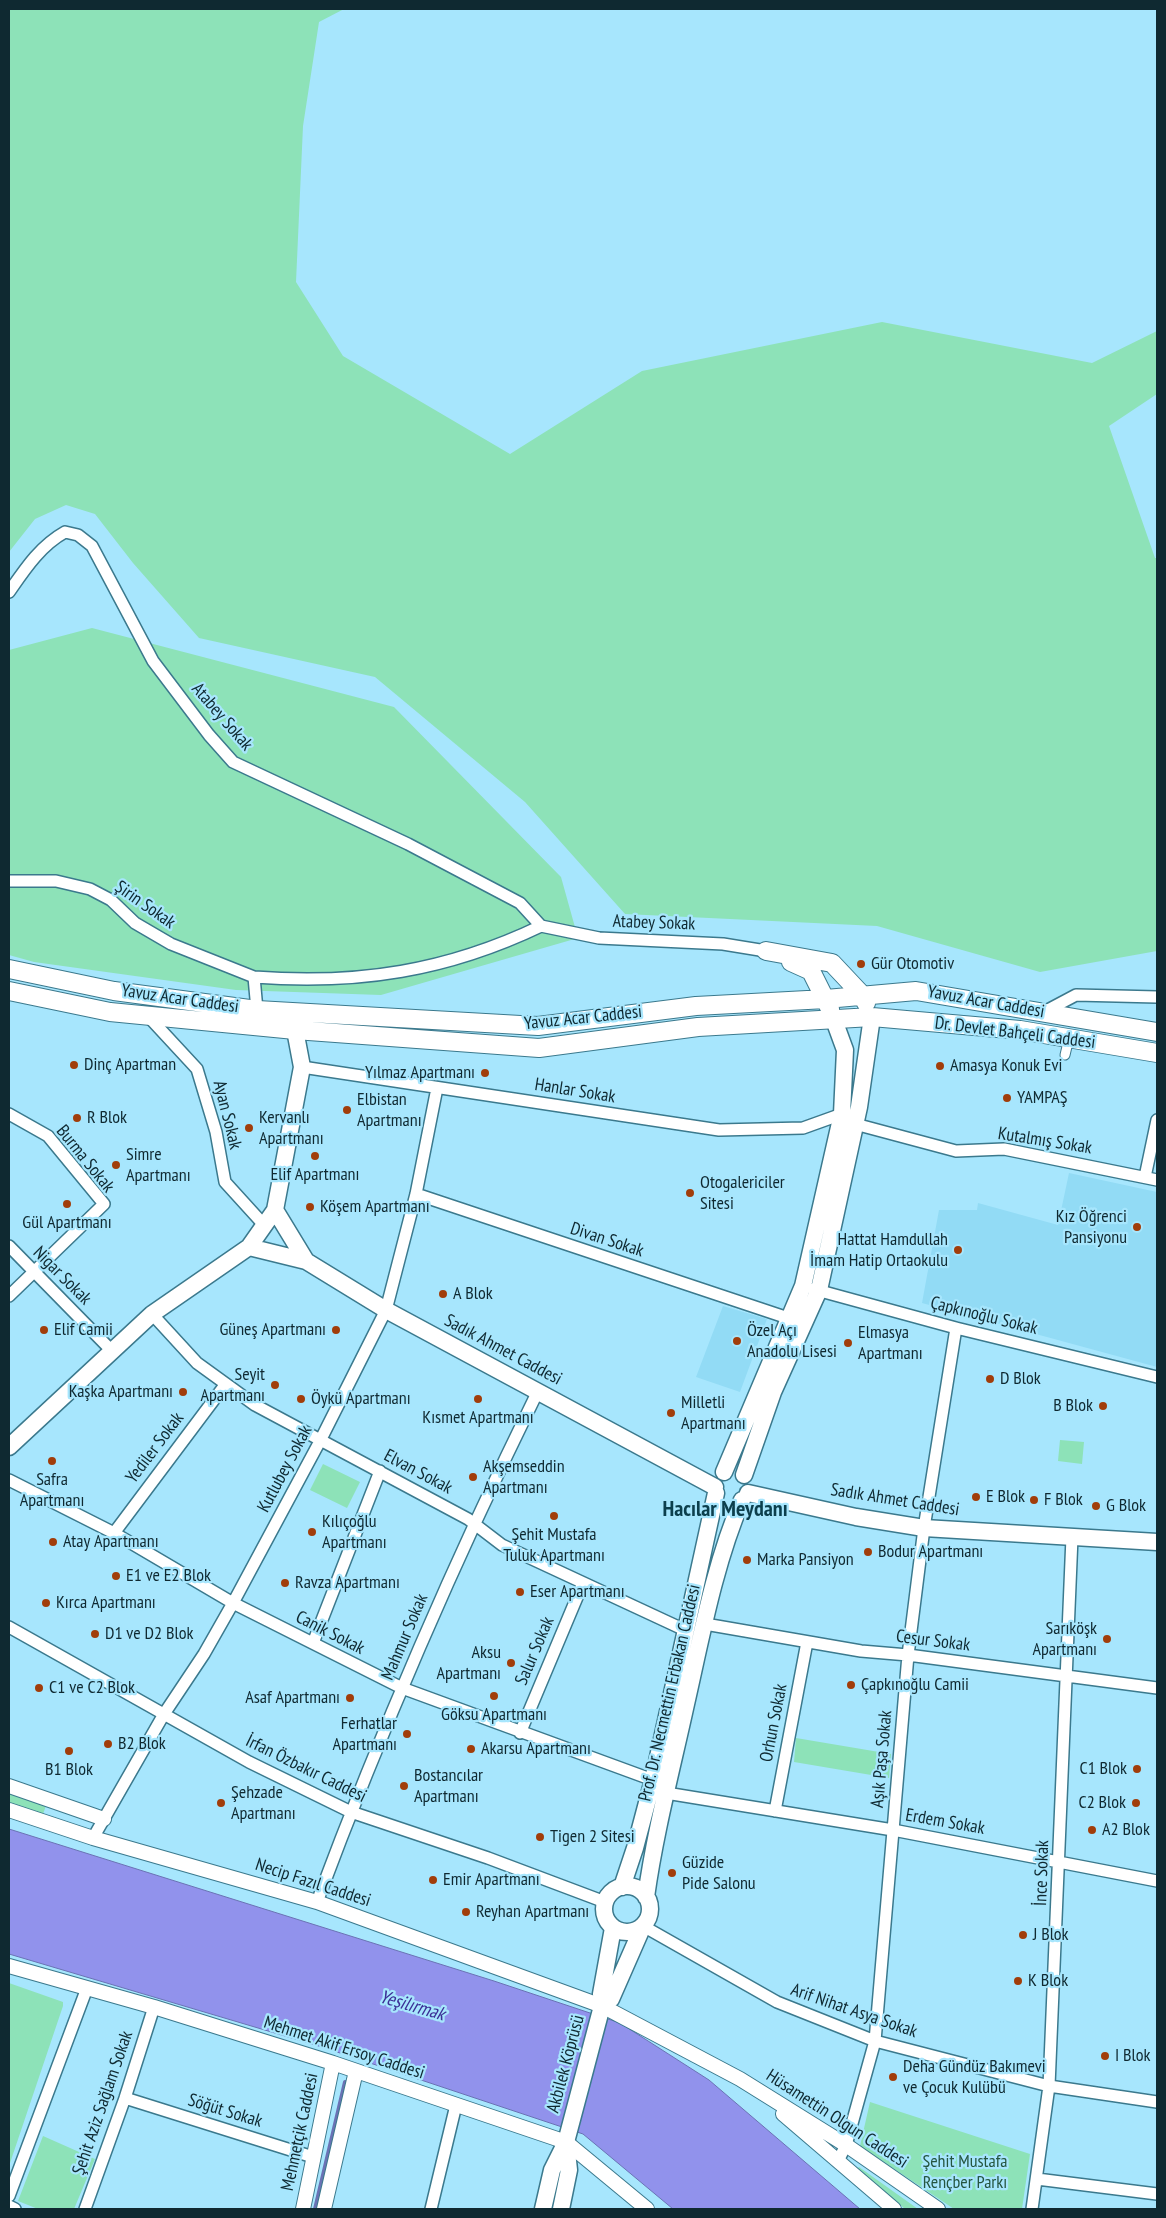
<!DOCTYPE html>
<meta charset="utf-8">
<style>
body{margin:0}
#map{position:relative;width:1166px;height:2218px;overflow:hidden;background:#a7e6fd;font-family:"PT Sans Narrow",sans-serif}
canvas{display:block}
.frame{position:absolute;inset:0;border:10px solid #0f2931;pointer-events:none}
</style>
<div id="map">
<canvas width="1166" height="2218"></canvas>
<div class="frame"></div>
</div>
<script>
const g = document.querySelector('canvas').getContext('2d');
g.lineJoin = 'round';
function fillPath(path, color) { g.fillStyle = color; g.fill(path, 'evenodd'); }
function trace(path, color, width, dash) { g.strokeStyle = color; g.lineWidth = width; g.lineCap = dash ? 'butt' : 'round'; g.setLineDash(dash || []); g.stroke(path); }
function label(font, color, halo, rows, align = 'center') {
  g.font = font + ' "PT Sans Narrow",sans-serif'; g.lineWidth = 4.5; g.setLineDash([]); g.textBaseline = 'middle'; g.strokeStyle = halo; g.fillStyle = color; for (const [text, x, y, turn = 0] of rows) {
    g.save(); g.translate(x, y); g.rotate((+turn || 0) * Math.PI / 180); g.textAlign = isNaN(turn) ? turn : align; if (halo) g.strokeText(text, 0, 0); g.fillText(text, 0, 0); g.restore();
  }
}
fillPath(new Path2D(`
 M 1069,1173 L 1157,1192 L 1157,1367 L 922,1303 L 939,1210 L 977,1210 L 978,1203 L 1058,1225 Z
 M 723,1306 L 767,1319 L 740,1392 L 696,1377 Z`), '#92dbf5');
fillPath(new Path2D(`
 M 9,9 L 344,9 L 319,22 L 303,126 L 296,282 L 343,356 L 510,454 L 642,371 L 882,322 L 1092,363 L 1157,331 L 1157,394 L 1109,426 L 1155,558 L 1157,558 L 1157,951 L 1040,972 L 877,926 L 625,914 L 525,802 L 375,677 L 199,638 L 133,563 L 95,514 L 66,505 L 35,519 L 9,552 Z
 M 92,628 L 394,707 L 561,877 L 578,938 L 381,995 L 236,990 L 34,962 L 9,955 L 9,650 Z
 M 1060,1440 L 1084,1442 L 1082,1464 L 1058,1461 Z
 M 323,1464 L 360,1482 L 347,1508 L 310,1490 Z
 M 796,1738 L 891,1754 L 889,1778 L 794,1762 Z
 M 9,1793 L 47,1803 L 43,1814 L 9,1803 Z
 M 9,1983 L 63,2002 L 63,2006 L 9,2166 Z
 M 870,2102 L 1030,2154 L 1022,2209 L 954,2209 L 860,2146 Z
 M 43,2136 L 95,2159 L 74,2209 L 38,2209 L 18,2201 Z
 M 859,2167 L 918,2209 L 905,2209 L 857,2169 Z`), '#8de2b8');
const water = new Path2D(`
 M 9,1829 L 494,1981 L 620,2023 L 709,2080 L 860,2209 L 673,2209 L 583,2134 L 322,2047 L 9,1954 Z`);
fillPath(water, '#9192ec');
trace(water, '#6a72b4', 1);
trace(new Path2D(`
 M 315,2209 L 345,2082`), '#6a72b4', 4);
const pedestrian = new Path2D(`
 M 1065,1055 L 1069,1038`);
const minor = new Path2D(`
 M 9,592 C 25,569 40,546 65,532 L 78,535 L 92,546 L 153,661 L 209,735 L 233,762 L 408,844 L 520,903 L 541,926 C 447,971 358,985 254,977
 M 9,881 L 56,881 L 90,889 L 111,900 L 135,923 L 171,944 L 254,977 L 257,1010
 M 541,926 L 599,938 L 723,944 L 766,951
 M 1044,1012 L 1076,995 L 1157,997
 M 147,1015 L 197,1069 L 216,1132 L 225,1182 L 265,1226
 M 302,1067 L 719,1130 L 803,1128 L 842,1114 L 855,1124 L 956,1151 L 1004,1149 L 1157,1180
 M 9,1114 L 48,1136 L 104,1204 L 9,1296
 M 1145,1177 L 1157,1120
 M 416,1194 L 788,1318
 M 9,1246 L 111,1350
 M 813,1289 L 956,1328 L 1157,1377
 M 152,1314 L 197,1363 L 255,1405 L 468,1519 L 502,1545 L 687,1631
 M 9,1480 L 114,1533 L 233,1603 L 402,1688 L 653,1780
 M 114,1533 L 225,1385
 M 705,1624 L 861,1651 L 908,1655 L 1157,1688
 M 9,1627 L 249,1762 L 351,1812 L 488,1858 L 605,1902
 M 313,1643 L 380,1471
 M 520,1733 L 583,1583
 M 666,1793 L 893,1830 L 1157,1881
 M 775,1811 L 807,1642
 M 93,1838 L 164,1714 L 204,1654 L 233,1603 L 320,1441 L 386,1310 L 416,1194 L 437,1088
 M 317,1902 C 382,1728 456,1558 538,1391
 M 643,1926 L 777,2002 L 875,2041 L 1049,2086 L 1157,2102
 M 125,2098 L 313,2157
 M 838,2161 L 846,2145 L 875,2041 L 908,1655 L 924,1528 L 956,1328
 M 1037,2179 L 1157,2194
 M 9,2196 L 87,1988
 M 9,2206 L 15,2209
 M 85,2209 L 125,2098 L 154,2007
 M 431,2209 L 456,2105
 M 1032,2209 L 1049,2086 L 1072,1537`);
const tertiary = new Path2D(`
 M 9,1786 L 104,1819
 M 9,1810 L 93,1838 L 317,1902 L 602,2006 L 740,2079 L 846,2145 L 938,2209
 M 9,1966 L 154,2007 L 333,2063 L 566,2142 L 647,2209
 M 783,2114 L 894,2209
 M 303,2209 L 333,2063
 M 324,2209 L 356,2071`);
const secondary = new Path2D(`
 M 275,1210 L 306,1261
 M 249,1247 L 306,1261 L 386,1310 L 715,1487
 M 9,1447 L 152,1314 L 249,1247 L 275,1210 L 302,1067 L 295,1030
 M 724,1472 L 803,1286 L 842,1114 L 845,1050 L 834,1020
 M 744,1475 L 773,1392 L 819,1290 L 859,1107 L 872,1017
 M 748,1493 L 856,1517 L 924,1528 L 1157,1542
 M604 1909a23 23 0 1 1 46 0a23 23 0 1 1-46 0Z
 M 622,1887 L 635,1848 L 653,1780 L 716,1493
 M 646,1897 C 655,1832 672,1768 686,1704 C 701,1638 715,1562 742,1500
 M 602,2006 L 611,1999 L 643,1926
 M 543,2209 L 552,2170 L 566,2142 L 602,2006 L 601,1994 L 613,1928
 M 561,2209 L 569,2170 L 566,2142`);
const primary = new Path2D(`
 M 766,951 L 832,963 L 863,996 L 866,1003
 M 791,962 L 811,971 L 830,1009
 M 9,969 L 114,991 L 257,1010 L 538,1026 L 696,1006 L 826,999 L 916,991 L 1157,1032
 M 9,991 L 110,1012 L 295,1030 L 539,1048 L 698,1027 L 872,1017 L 1020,1030 L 1157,1053`);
trace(pedestrian, '#3b798d', 11);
trace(minor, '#3b798d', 14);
trace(tertiary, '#3b798d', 16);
trace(secondary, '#3b798d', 19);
trace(primary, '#3b798d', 20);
trace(pedestrian, '#fff', 9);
trace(minor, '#fff', 11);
trace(tertiary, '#fff', 14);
trace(secondary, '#fff', 16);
trace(primary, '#fff', 18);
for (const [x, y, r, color] of [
 [861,964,5,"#a13d0a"],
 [74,1065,5,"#a13d0a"],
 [940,1066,5,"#a13d0a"],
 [485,1073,5,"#a13d0a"],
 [1007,1098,5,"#a13d0a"],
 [347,1110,5,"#a13d0a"],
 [77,1118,5,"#a13d0a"],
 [249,1128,5,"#a13d0a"],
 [315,1156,5,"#a13d0a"],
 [116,1165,5,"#a13d0a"],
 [690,1193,5,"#a13d0a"],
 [67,1204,5,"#a13d0a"],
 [310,1207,5,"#a13d0a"],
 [1137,1227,5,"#a13d0a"],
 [958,1250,5,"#a13d0a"],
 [443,1294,5,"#a13d0a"],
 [44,1330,5,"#a13d0a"],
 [336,1330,5,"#a13d0a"],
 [737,1341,5,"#a13d0a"],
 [848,1343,5,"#a13d0a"],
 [990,1379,5,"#a13d0a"],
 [275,1385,5,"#a13d0a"],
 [183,1392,5,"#a13d0a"],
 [301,1399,5,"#a13d0a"],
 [478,1399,5,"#a13d0a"],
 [1103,1406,5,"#a13d0a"],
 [671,1413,5,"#a13d0a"],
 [52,1461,5,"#a13d0a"],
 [473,1477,5,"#a13d0a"],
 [976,1497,5,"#a13d0a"],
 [1034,1500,5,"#a13d0a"],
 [1096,1506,5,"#a13d0a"],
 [554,1516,5,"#a13d0a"],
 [312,1532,5,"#a13d0a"],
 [53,1542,5,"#a13d0a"],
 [868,1552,5,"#a13d0a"],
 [747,1560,5,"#a13d0a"],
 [116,1576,5,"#a13d0a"],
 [285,1583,5,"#a13d0a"],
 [520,1592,5,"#a13d0a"],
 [46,1603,5,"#a13d0a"],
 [95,1634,5,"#a13d0a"],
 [1107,1639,5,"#a13d0a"],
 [511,1663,5,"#a13d0a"],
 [851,1685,5,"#a13d0a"],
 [39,1688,5,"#a13d0a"],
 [494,1696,5,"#a13d0a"],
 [350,1698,5,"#a13d0a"],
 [407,1734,5,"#a13d0a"],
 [108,1744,5,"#a13d0a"],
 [471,1749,5,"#a13d0a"],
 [69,1751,5,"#a13d0a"],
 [1137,1769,5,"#a13d0a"],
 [404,1786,5,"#a13d0a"],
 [221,1803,5,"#a13d0a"],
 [1136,1803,5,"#a13d0a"],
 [1092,1830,5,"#a13d0a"],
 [540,1837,5,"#a13d0a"],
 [672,1873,5,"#a13d0a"],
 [433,1880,5,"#a13d0a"],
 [466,1912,5,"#a13d0a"],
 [1023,1935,5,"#a13d0a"],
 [1018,1981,5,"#a13d0a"],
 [1105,2056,5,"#a13d0a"],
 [893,2077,5,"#a13d0a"]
]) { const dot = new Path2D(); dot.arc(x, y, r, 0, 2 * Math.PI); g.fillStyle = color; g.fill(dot); trace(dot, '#a7e6fd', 2); }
label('18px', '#0f2931', '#a7e6fd', [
 ["Atabey Sokak",222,717,49],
 ["Şirin Sokak",145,905,35],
 ["Atabey Sokak",654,923,2],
 ["Yavuz Acar Caddesi",180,999,8],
 ["Yavuz Acar Caddesi",986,1002,10],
 ["Yavuz Acar Caddesi",583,1018,-6],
 ["Dr. Devlet Bahçeli Caddesi",1015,1033,7],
 ["Hanlar Sokak",575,1091,9],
 ["Ayan Sokak",227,1115,76],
 ["Kutalmış Sokak",1045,1141,9],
 ["Burma Sokak",85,1159,51],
 ["Divan Sokak",607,1240,18],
 ["Nigar Sokak",62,1276,45],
 ["Çapkınoğlu Sokak",984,1316,14],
 ["Sadık Ahmet Caddesi",503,1350,28],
 ["Yediler Sokak",155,1448,-53],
 ["Kutlubey Sokak",285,1469,-62],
 ["Elvan Sokak",418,1472,28],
 ["Sadık Ahmet Caddesi",895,1500,9],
 ["Canik Sokak",330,1633,27],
 ["Mahmur Sokak",405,1637,-67],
 ["Cesur Sokak",933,1641,7],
 ["Salur Sokak",535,1651,-67],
 ["Prof. Dr. Necmettin Erbakan Caddesi",670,1693,-77],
 ["Orhun Sokak",774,1723,-79],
 ["Aşık Paşa Sokak",882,1759,-85],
 ["İrfan Özbakır Caddesi",306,1769,26],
 ["Erdem Sokak",945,1822,10],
 ["İnce Sokak",1042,1873,-88],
 ["Necip Fazıl Caddesi",313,1883,18],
 ["Arif Nihat Asya Sokak",854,2011,19],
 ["Mehmet Akif Ersoy Caddesi",344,2048,18],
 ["Akbilek Köprüsü",566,2064,-75],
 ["Şehit Aziz Sağlam Sokak",103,2103,-71],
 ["Söğüt Sokak",225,2111,17],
 ["Hüsamettin Olgun Caddesi",837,2119,33],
 ["Mehmetçik Caddesi",300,2132,-78]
]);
label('18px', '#0f2931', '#a7e6fd', [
 ["Gür Otomotiv",871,964],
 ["Dinç Apartman",84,1065],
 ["Amasya Konuk Evi",950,1066],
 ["Yılmaz Apartmanı",475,1073,"right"],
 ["YAMPAŞ",1017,1098],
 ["Elbistan",357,1100],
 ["Apartmanı",357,1121],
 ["R Blok",87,1118],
 ["Kervanlı",259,1118],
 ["Apartmanı",259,1139],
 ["Simre",126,1155],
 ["Apartmanı",126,1176],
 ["Elif Apartmanı",315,1175,"center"],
 ["Otogalericiler",700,1183],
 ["Sitesi",700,1204],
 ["Köşem Apartmanı",320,1207],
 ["Kız Öğrenci",1127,1217,"right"],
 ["Pansiyonu",1127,1238,"right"],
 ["Gül Apartmanı",67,1223,"center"],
 ["Hattat Hamdullah",948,1240,"right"],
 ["İmam Hatip Ortaokulu",948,1261,"right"],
 ["A Blok",453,1294],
 ["Elif Camii",54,1330],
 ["Güneş Apartmanı",326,1330,"right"],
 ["Özel Açı",747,1331],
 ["Anadolu Lisesi",747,1352],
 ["Elmasya",858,1333],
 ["Apartmanı",858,1354],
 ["Seyit",265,1375,"right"],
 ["Apartmanı",265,1396,"right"],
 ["D Blok",1000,1379],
 ["Kaşka Apartmanı",173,1392,"right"],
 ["Öykü Apartmanı",311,1399],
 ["Milletli",681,1403],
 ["Apartmanı",681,1424],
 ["B Blok",1093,1406,"right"],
 ["Kısmet Apartmanı",478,1418,"center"],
 ["Akşemseddin",483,1467],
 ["Apartmanı",483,1488],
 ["Safra",52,1480,"center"],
 ["Apartmanı",52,1501,"center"],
 ["E Blok",986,1497],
 ["F Blok",1044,1500],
 ["G Blok",1106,1506],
 ["Kılıçoğlu",322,1522],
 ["Apartmanı",322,1543],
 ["Şehit Mustafa",554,1535,"center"],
 ["Tuluk Apartmanı",554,1556,"center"],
 ["Atay Apartmanı",63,1542],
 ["Bodur Apartmanı",878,1552],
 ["Marka Pansiyon",757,1560],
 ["E1 ve E2 Blok",126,1576],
 ["Ravza Apartmanı",295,1583],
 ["Eser Apartmanı",530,1592],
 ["Kırca Apartmanı",56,1603],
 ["Sarıköşk",1097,1629,"right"],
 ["Apartmanı",1097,1650,"right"],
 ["D1 ve D2 Blok",105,1634],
 ["Aksu",501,1653,"right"],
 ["Apartmanı",501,1674,"right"],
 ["Çapkınoğlu Camii",861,1685],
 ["C1 ve C2 Blok",49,1688],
 ["Asaf Apartmanı",340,1698,"right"],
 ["Göksu Apartmanı",494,1715,"center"],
 ["Ferhatlar",397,1724,"right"],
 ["Apartmanı",397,1745,"right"],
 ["B2 Blok",118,1744],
 ["Akarsu Apartmanı",481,1749],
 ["C1 Blok",1127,1769,"right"],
 ["B1 Blok",69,1770,"center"],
 ["Bostancılar",414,1776],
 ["Apartmanı",414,1797],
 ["Şehzade",231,1793],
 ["Apartmanı",231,1814],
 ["C2 Blok",1126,1803,"right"],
 ["A2 Blok",1102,1830],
 ["Tigen 2 Sitesi",550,1837],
 ["Güzide",682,1863],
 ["Pide Salonu",682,1884],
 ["Emir Apartmanı",443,1880],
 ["Reyhan Apartmanı",476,1912],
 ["J Blok",1033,1935],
 ["K Blok",1028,1981],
 ["I Blok",1115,2056],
 ["Deha Gündüz Bakımevi",903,2067],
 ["ve Çocuk Kulübü",903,2088]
], 'left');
label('18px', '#25553f', '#a7e6fd', [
 ["Şehit Mustafa",965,2162],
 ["Rençber Parkı",965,2183]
]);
label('italic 19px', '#3c3096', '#a7e6fd', [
 ["Yeşilırmak",412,2006,16]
]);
label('bold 22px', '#0c3f4d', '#a7e6fd', [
 ["Hacılar Meydanı",725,1510]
]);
</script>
